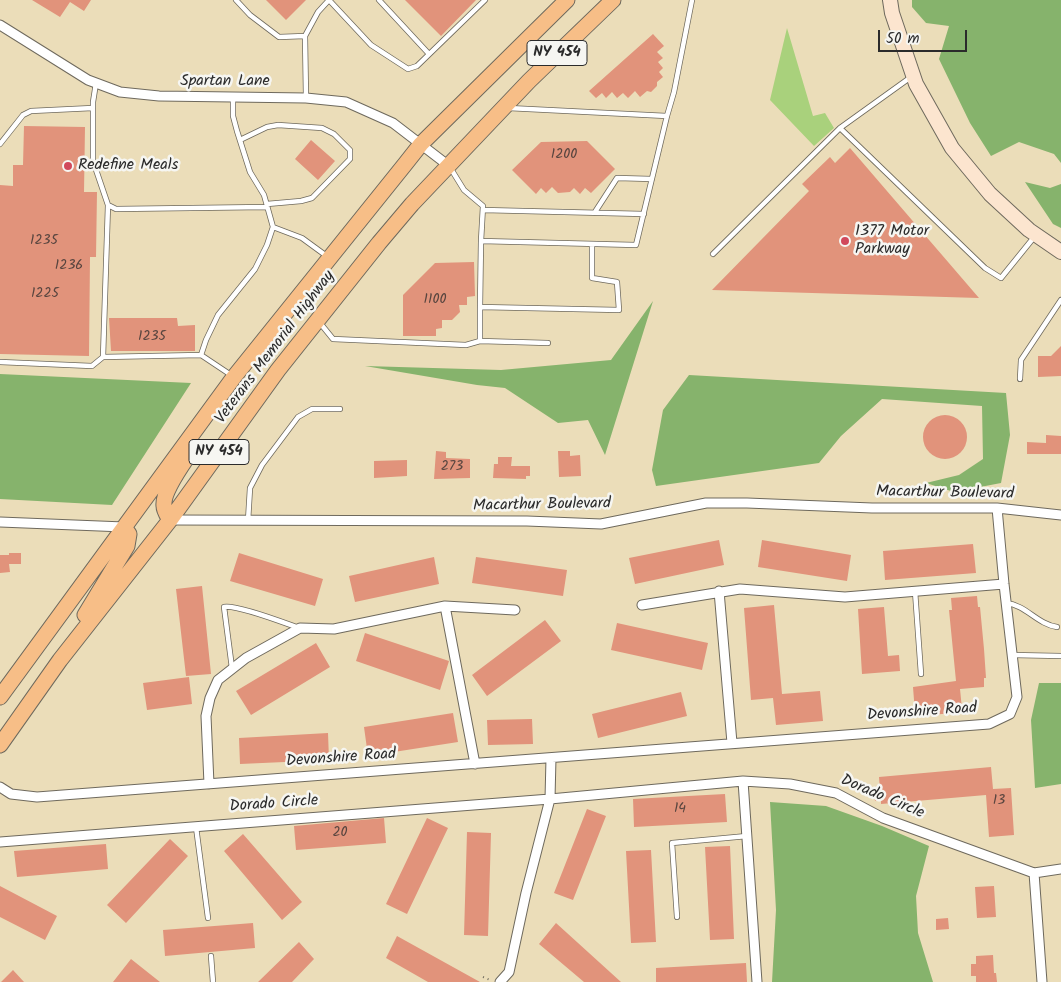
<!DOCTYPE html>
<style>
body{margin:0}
#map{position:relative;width:1061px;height:982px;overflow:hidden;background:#ebddb9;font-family:Kalam,sans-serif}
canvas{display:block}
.scale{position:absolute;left:878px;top:30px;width:89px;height:22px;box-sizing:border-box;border:2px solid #2b2b2b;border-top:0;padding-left:6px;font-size:15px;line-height:18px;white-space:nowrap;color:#2b2b2b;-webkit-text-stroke:4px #f6f6f2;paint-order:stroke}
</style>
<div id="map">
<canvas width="1061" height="982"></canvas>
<div class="scale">50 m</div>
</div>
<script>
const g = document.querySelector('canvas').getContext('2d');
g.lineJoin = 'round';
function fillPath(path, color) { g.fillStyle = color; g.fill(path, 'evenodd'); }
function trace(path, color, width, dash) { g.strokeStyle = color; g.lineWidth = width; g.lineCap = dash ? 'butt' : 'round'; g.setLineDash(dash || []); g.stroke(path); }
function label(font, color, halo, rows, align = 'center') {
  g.font = font + ' Kalam,sans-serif'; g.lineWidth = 5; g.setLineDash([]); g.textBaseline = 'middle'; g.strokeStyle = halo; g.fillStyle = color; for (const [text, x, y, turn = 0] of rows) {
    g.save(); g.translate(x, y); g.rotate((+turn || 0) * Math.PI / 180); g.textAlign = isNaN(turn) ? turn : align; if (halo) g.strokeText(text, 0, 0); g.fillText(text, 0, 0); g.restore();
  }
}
fillPath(new Path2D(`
 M 787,28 L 813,116 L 825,113 L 834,128 L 814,146 L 770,100 Z`), '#a9d17c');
fillPath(new Path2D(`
 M 912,0 L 1061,0 L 1061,163 L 1054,154 L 1019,142 L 991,156 L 970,123 L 939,59 L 949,26 L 926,23 L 912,7 Z
 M 1025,182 L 1050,188 L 1061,184 L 1061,228 L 1053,224 Z
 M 653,301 L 605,455 L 588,420 L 558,423 L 505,388 L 477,385 L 365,366 L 501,370 L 611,360 Z
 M 0,374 L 191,383 L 112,505 L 0,499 Z
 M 689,375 L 1006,393 L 1010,435 L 1001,483 L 954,492 L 926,483 L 959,475 L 983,459 L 982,406 L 882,399 L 841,436 L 819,463 L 656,486 L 652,470 L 663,410 Z
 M 1039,683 L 1061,683 L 1061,784 L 1035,788 L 1031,720 Z
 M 770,802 L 826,806 L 882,826 L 929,846 L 916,896 L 918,933 L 933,982 L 772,982 L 776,910 Z`), '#86b36c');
fillPath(new Path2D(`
 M 32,0 L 91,0 L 84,11 L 70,2 L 60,17 Z
 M 266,0 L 306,0 L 286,20 Z
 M 405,0 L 476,0 L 441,36 Z
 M 653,34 L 664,46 L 657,52 L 663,58 L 658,62 L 663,68 L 659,72 L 663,77 L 657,82 L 657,86 L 651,92 L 647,91 L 640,97 L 635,91 L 628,98 L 623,93 L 617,98 L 612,92 L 606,98 L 602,93 L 596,98 L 589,91 Z
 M 24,126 L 85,127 L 84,192 L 97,192 L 96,257 L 90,257 L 89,356 L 0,354 L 0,185 L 13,186 L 13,165 L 23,165 Z
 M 311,140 L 335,161 L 318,180 L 295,159 Z
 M 587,141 L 615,169 L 591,193 L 585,188 L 580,194 L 574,188 L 570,192 L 558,193 L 552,187 L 546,193 L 541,188 L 536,194 L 512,170 L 541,142 Z
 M 850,148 L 979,298 L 712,290 L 809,191 L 802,184 L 830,157 L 835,163 Z
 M 474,262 L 475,296 L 467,297 L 467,305 L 459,305 L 460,312 L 452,320 L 442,320 L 442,328 L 436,329 L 436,336 L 403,336 L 403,295 L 435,263 Z
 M 109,318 L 177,318 L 178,326 L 195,325 L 195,351 L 111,351 Z
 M 1061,346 L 1061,376 L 1038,377 L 1038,356 L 1051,356 Z
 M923 437a22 22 0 1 1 44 0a22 22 0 1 1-44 0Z
 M 1046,435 L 1061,436 L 1061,454 L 1027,454 L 1027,442 L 1046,443 Z
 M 436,451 L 446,452 L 446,458 L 470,459 L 470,478 L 434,479 Z
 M 558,451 L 570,451 L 570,456 L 580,455 L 581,476 L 559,477 Z
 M 498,457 L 512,457 L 511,466 L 530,466 L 530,476 L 526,476 L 526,479 L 493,478 L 494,464 L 498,464 Z
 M 407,460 L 407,476 L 374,478 L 374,461 Z
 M 719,540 L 724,565 L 635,584 L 629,558 Z
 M 762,540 L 851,555 L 847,581 L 758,567 Z
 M 973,544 L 976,573 L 885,580 L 883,551 Z
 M 9,553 L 21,553 L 21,564 L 9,564 L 10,572 L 0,573 L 0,555 L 9,555 Z
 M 239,553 L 323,579 L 315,606 L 230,581 Z
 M 434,557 L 439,584 L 355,602 L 349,576 Z
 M 476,557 L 567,570 L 563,596 L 472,583 Z
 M 202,586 L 211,674 L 186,676 L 176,589 Z
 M 977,596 L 978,607 L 980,607 L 984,649 L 986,678 L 984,678 L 984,687 L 960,689 L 962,709 L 952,710 L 952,713 L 922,716 L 921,712 L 915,713 L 913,687 L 956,681 L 949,610 L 952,610 L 951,598 Z
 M 774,605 L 782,694 L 820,691 L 823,721 L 776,725 L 773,698 L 751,700 L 744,608 Z
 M 884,607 L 888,656 L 899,655 L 900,671 L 862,674 L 858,609 Z
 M 545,620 L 561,641 L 487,696 L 472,675 Z
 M 617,623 L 708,643 L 702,670 L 611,650 Z
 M 365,633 L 449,661 L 440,690 L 356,661 Z
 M 316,643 L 330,667 L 251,715 L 236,691 Z
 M 189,677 L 192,704 L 147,710 L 143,683 Z
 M 681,692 L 687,716 L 598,738 L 592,714 Z
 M 453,713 L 458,742 L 368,756 L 364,727 Z
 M 532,719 L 533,744 L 488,745 L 487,720 Z
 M 328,733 L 329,760 L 240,764 L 239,738 Z
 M 991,767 L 993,789 L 1011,788 L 1014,835 L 989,837 L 986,795 L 881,804 L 881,800 L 875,801 L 874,792 L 880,791 L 879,777 Z
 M 725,794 L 727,822 L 634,827 L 633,799 Z
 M 587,809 L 606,816 L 573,900 L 554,893 Z
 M 384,818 L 386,843 L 296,850 L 294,826 Z
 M 427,818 L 448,828 L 407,914 L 386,904 Z
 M 467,832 L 491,833 L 488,936 L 464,935 Z
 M 243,834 L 302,902 L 282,920 L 224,851 Z
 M 170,839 L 188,856 L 126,923 L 107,905 Z
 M 106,844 L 108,869 L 17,877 L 14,851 Z
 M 730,846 L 734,939 L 710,940 L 705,847 Z
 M 651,850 L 656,942 L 631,943 L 626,851 Z
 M 0,886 L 57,916 L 45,940 L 0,917 Z
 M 994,886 L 996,917 L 977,918 L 975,887 Z
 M 948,918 L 949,929 L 936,930 L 936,919 Z
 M 253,923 L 255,948 L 165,956 L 163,930 Z
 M 556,923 L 621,982 L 584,982 L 539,944 Z
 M 397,936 L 480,982 L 428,982 L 386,958 Z
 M 299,942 L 314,959 L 292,982 L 258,982 Z
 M 993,955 L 994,973 L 996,973 L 997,982 L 976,982 L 976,976 L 971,976 L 971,964 L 976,964 L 976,956 Z
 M 131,959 L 160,982 L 113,982 Z
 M 746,963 L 747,982 L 656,982 L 656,968 Z
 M 13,970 L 24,982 L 1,982 Z`), '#e1937b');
const service = new Path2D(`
 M 236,0 L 250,15 L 279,37 L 305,36 L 318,12 L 329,0
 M 329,0 L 371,45 L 408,69 L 417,66 L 485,0
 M 379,0 L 429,54
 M 305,36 L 306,97
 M 96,83 L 93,102 L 93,161 L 108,205 L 116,209 L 267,207
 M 233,97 L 233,116 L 237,131 L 250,172 L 264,195 L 273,227 L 302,238 L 328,257
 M 508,108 L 667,116
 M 840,128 L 985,268 L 1001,278 L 1035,236
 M 240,140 L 267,127 L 278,125 L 322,128 L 334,134 L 350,150 L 350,159 L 312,198 L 301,201 L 267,204
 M 0,144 L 23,115 L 31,111 L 93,108
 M 451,169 L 464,190 L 483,206 L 481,241 L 636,245 L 667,116 L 674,92 L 692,0
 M 483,210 L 644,214
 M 595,212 L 617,178 L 652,179
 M 713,254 L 840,128 L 911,77
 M 480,307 L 481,241
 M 320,323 L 333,339 L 466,345 L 480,341
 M 548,343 L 480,341 L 480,307 L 619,310 L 617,282 L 592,278 L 592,244
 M 103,357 L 108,205
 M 0,362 L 92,366 L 103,357 L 201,355
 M 231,375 L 201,355 L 206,340 L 218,315 L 255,269 L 267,245 L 273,227
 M 1020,379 L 1021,360 L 1061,300
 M 248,521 L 250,488 L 262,465 L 298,417 L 312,409 L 340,409
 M 915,591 L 921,674
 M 1006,603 C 1026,605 1037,624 1057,627
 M 1012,655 L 1061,656
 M 232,668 L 224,607 C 236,604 285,623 299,628
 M 196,827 L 208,918
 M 677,917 L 672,843 L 747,836
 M 211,956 L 213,982`);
const minor = new Path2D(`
 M 0,25 L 88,80 L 120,92 L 159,96 L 306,98 L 346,102 L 393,123 L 449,166
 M 170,520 L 527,521 L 601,524 L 706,503 L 747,503 L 872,508 L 997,508 L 1061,515
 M 0,522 L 124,527
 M 719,591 L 732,743
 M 642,605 L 740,589 L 845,597 L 1004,584
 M 445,606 L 475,764
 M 743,781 L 757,982
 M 209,784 L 206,716 L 210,698 L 218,680 L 246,658 L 300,628 L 334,629 L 445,606 L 515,610
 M 0,787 L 11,794 L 37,797 L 989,724 L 1010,714 L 1017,697 L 1004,584 L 997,508
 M 0,842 L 550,799 L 743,781 L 790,784 L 836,793 L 883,818 L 1034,873 L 1061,869
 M 1034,873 L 1042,982
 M 500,982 L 509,972 L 526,893 L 550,799 L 551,758`);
const secondary = new Path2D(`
 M 890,0 L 892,13 L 916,84 L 952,148 L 990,194 L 1029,230 L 1061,252`);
const trunk = new Path2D(`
 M 170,520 C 167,515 164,511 164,506 C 162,491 184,463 192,450
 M 85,615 L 127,546 L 129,534 L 124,527
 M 0,697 L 234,377 L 406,163 L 421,144 L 567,0
 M 0,745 L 60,660 L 170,520 L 278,370 L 379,243 L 412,204 L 529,81 L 613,0`);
trace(service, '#6e695d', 6);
trace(minor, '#6e695d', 11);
trace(secondary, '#6e695d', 16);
trace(trunk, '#6e695d', 17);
trace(new Path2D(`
 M 483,977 L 490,980`), '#6e695d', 2, [1, 4]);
trace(service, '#fff', 4.5);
trace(minor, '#fff', 9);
trace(secondary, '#fce5cf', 14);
trace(trunk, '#f7be87', 15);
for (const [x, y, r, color] of [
 [68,166,5,"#d1495b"],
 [845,241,5,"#d1495b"]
]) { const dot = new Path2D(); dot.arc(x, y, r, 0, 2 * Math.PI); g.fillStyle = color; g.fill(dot); trace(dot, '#f6f6f2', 2); }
label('14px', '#58453f', null, [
 ["1200",564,156],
 ["1235",44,242],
 ["1236",69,267],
 ["1225",45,295],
 ["1100",435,301],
 ["1235",152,338],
 ["273",452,468],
 ["13",999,802],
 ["14",680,810],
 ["20",340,834]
]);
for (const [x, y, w] of [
 [557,53,60],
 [219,452,60]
]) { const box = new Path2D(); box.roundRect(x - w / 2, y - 12.5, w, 25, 4); g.fillStyle = '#f6f6f2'; g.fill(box); trace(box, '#2b2b2b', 1); }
label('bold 15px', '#2b2b2b', null, [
 ["NY 454",557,53],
 ["NY 454",219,452]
]);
label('16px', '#2b2b2b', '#f6f6f2', [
 ["Spartan Lane",225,82],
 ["Veterans Memorial Highway",276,348,-53],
 ["Macarthur Boulevard",945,494,1],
 ["Macarthur Boulevard",542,506,-1],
 ["Devonshire Road",922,713,-4],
 ["Devonshire Road",341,759,-4],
 ["Dorado Circle",882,798,23],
 ["Dorado Circle",274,805,-4]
]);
label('16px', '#2b2b2b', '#f6f6f2', [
 ["Redefine Meals",78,166],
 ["1377 Motor",855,232],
 ["Parkway",855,250]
], 'left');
</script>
